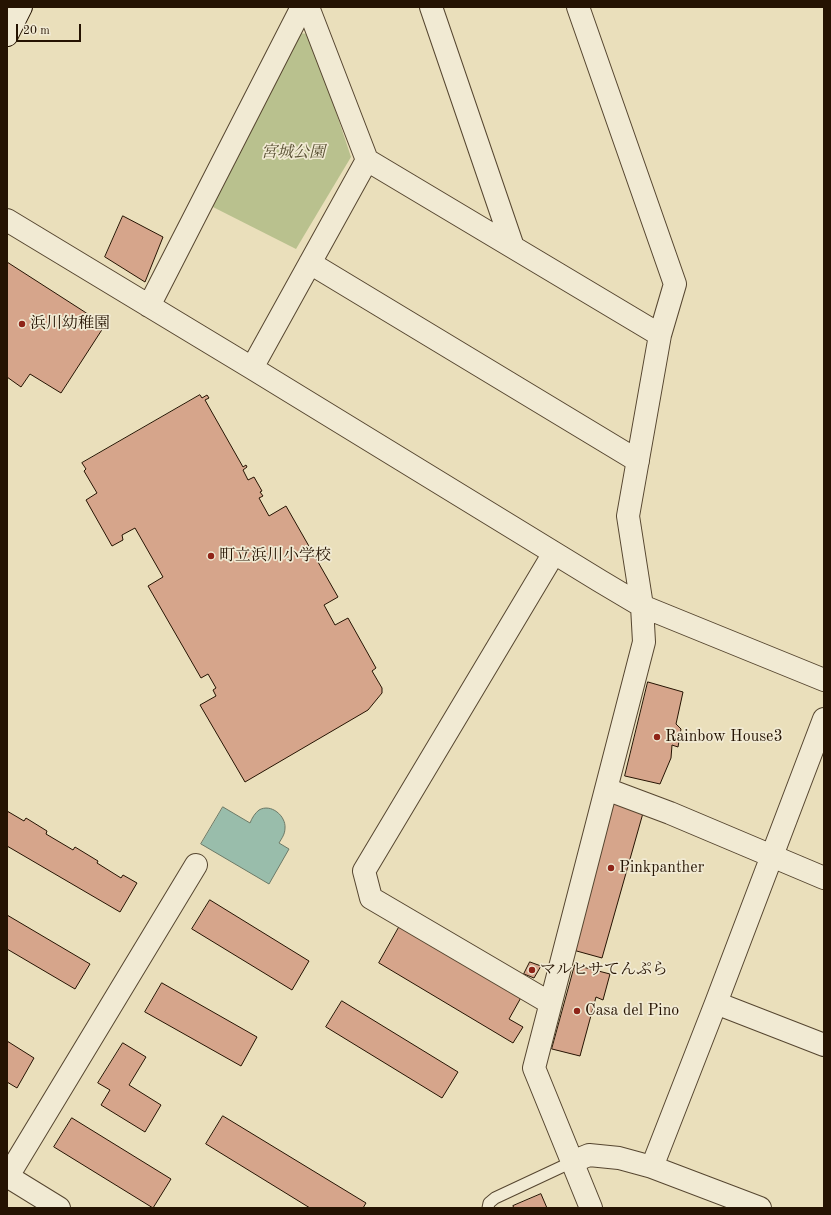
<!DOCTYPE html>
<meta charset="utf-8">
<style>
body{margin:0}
#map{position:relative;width:831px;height:1215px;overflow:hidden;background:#eadfbb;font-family:"Old Standard TT",serif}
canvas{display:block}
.frame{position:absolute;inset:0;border:8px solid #251302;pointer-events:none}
.scale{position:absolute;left:16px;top:24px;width:65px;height:18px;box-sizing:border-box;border:2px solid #251302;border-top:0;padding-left:5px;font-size:12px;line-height:14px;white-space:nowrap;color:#251302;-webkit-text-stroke:3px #f1ead3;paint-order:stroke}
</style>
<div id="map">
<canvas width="831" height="1215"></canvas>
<div class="frame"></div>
<div class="scale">20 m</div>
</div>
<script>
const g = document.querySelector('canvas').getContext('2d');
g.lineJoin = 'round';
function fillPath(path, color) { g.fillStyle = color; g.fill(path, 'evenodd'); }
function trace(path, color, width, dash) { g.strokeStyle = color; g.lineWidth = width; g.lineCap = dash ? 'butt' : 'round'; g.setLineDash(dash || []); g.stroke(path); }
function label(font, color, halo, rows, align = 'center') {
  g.font = font + ' "Old Standard TT","Noto Serif JP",serif'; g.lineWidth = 3.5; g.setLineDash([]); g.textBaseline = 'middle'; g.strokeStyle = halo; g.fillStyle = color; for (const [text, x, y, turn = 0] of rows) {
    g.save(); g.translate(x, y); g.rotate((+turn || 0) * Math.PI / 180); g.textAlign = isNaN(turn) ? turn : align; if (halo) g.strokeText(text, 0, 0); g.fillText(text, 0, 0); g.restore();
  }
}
fillPath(new Path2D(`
 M 297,33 L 310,34 L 351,157 L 296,249 L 209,205 Z`), '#b9c18e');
const water = new Path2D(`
 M 223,807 L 250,823 C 252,818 255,813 259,810 C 271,803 286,816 285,828 C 285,834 282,838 279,843 L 289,849 L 269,884 L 201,844 Z`);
fillPath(water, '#99bdab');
trace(water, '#6b7967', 1);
const building = new Path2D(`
 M 123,216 L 163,237 L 145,282 L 105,257 Z
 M 7,262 L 105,325 L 61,393 L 30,374 L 21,387 L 7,377 Z
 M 200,395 L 202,398 L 207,395 L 209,398 L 205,400 L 243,467 L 246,465 L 247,467 L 243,470 L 248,480 L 254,477 L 262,491 L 260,492 L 263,496 L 259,498 L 269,516 L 286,506 L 338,597 L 324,605 L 335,625 L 348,618 L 376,668 L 372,671 L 382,688 L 382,693 L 368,710 L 245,782 L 200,705 L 216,696 L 213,690 L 216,688 L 208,674 L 201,678 L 148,586 L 163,577 L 135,528 L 122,535 L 123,540 L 112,546 L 86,500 L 97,493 L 84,471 L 86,469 L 82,463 Z
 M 648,682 L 683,692 L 676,724 L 681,729 L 678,747 L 672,745 L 671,758 L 660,784 L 625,776 Z
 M 615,797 L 645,806 L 602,958 L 573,950 Z
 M 7,811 L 24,821 L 26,818 L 47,831 L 46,834 L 73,850 L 75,847 L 98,861 L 97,863 L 121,878 L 123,875 L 137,883 L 120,912 L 7,846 Z
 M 210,900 L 309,961 L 292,990 L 192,929 Z
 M 7,915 L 90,964 L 75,989 L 7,949 Z
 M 402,922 L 523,994 L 509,1019 L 523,1027 L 513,1043 L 379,963 Z
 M 530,962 L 541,966 L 534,978 L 524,974 Z
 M 575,965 L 610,974 L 603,1000 L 596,997 L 580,1056 L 552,1049 Z
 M 162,983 L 257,1037 L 241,1066 L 145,1012 Z
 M 342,1001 L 458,1072 L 442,1098 L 326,1027 Z
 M 7,1041 L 34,1058 L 17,1088 L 7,1082 Z
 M 123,1043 L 146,1057 L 129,1085 L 161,1105 L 145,1132 L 101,1105 L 110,1090 L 98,1083 Z
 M 223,1116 L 366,1203 L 363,1208 L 310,1208 L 206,1144 Z
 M 72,1118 L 171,1179 L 153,1208 L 54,1147 Z
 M 541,1194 L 547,1208 L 514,1208 L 513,1206 Z`);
fillPath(building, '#d6a58b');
trace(building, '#251302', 1);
const lane = new Path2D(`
 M 488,1208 L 489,1203 L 495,1198 L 572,1162`);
const street = new Path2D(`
 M 308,7 L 367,160 L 660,335
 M 431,7 L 513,247
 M 578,7 L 675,284 L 660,335 L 628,516 L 642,606 L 644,642 L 534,1068 L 591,1208
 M 7,220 L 252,368 L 600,581 L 642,606 L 824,680
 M 310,263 L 638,461
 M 149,306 L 302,7
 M 252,368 L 367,160
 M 606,789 L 670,813 L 824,878
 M 550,1003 L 371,898 L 364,871 L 554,553
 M 716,1003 L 824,1045
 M 572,1162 L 589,1155 L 619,1158 L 652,1167
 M 7,1176 L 59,1208
 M 8,1176 L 196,865
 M 760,1208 L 652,1167 L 716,1003 L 824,719`);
const secondary = new Path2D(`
 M 7,35 L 21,7`);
trace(lane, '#564630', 13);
trace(street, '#564630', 24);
trace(secondary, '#251302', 24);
trace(lane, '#f1ead3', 11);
trace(street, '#f1ead3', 22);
trace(secondary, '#f1ead3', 22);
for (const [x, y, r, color] of [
 [22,324,4,"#8f2418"],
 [211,556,4,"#8f2418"],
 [657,737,4,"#8f2418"],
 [611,868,4,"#8f2418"],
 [532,970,4,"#8f2418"],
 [577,1011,4,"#8f2418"]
]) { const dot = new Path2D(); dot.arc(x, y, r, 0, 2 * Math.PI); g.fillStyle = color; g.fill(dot); trace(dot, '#f1ead3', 1.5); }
label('italic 16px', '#595033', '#f1ead3', [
 ["宮城公園",293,153]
]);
label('16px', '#251302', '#f1ead3', [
 ["浜川幼稚園",30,324],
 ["町立浜川小学校",219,556],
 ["Rainbow House3",665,737],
 ["Pinkpanther",619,868],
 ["マルヒサてんぷら",540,970],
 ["Casa del Pino",585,1011]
], 'left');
</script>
